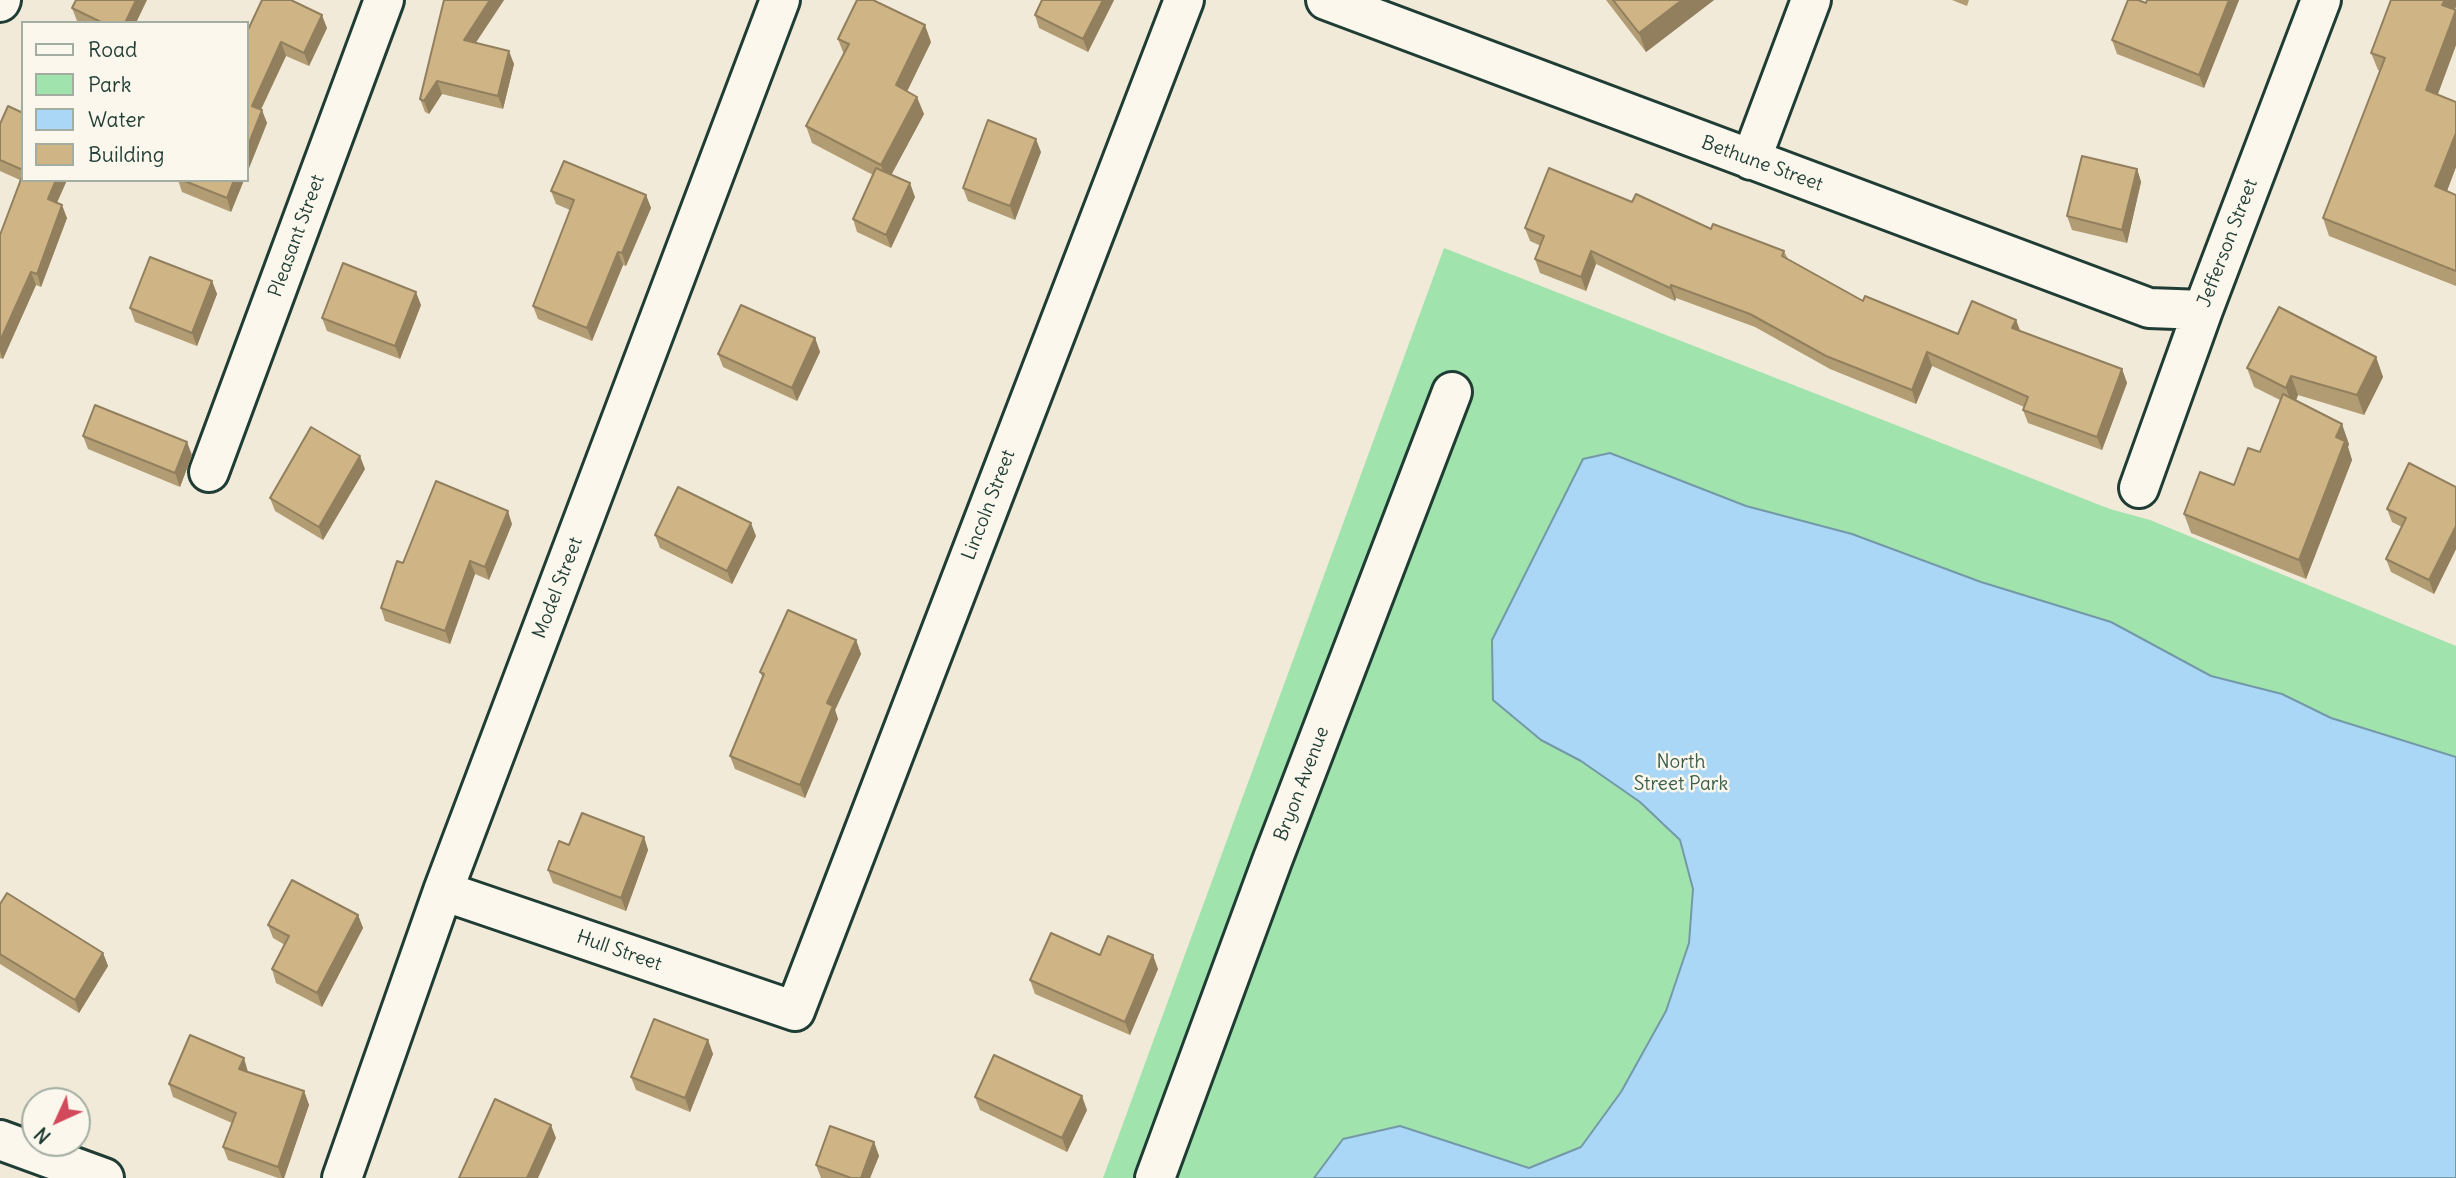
<!DOCTYPE html>
<style>
body{margin:0}
#map{position:relative;width:2456px;height:1178px;overflow:hidden;background:#f2ead8;font-family:Delius,sans-serif}
canvas{display:block}
.legend{position:absolute;left:21px;top:21px;width:228px;height:161px;box-sizing:border-box;background:#fbf7ec;border:2px solid #a3ada2;margin:0;padding:9px 12px;list-style:none;font-size:21px;color:#1f3d34}
.legend li{display:flex;align-items:center;gap:14px;height:35px}
.legend b{width:35px;border:2px solid #a3ada2}
.north{position:absolute;left:21px;top:1087px;width:70px;height:70px;box-sizing:border-box;background:#fbf7ec;border:2px solid #a3ada2;border-radius:50%;rotate:225deg;font-size:19px;font-weight:700;line-height:28px;text-align:center;color:#1f3d34}
.north::after{content:'';display:block;margin:auto;width:24px;height:32px;background:#d1495b;clip-path:polygon(50% 0,100% 100%,50% 72%,0 100%)}
</style>
<div id="map">
<canvas width="2456" height="1178"></canvas>
<ul class="legend">
<li><b style="height:9px;background:#fbf7ec"></b>Road</li>
<li><b style="height:19px;background:#a1e3ad"></b>Park</li>
<li><b style="height:19px;background:#abd7f7"></b>Water</li>
<li><b style="height:19px;background:#cfb586"></b>Building</li>
</ul>
<div class="north">N</div>
</div>
<script>
const g = document.querySelector('canvas').getContext('2d');
g.lineJoin = 'round';
function fillPath(path, color) { g.fillStyle = color; g.fill(path, 'evenodd'); }
function trace(path, color, width, dash) { g.strokeStyle = color; g.lineWidth = width; g.lineCap = dash ? 'butt' : 'round'; g.setLineDash(dash || []); g.stroke(path); }
function label(font, color, halo, rows, align = 'center') {
  g.font = font + ' Delius,sans-serif'; g.lineWidth = 5; g.setLineDash([]); g.textBaseline = 'middle'; g.strokeStyle = halo; g.fillStyle = color; for (const [text, x, y, turn = 0] of rows) {
    g.save(); g.translate(x, y); g.rotate((+turn || 0) * Math.PI / 180); g.textAlign = isNaN(turn) ? turn : align; if (halo) g.strokeText(text, 0, 0); g.fillText(text, 0, 0); g.restore();
  }
}
fillPath(new Path2D(`
 M 1444,248 L 2110,509 L 2150,520 L 2456,646 L 2456,1178 L 1103,1178 Z`), '#a1e3ad');
const water = new Path2D(`
 M 1610,453 L 1746,506 L 1852,534 L 1981,582 L 2111,622 L 2211,676 L 2282,694 L 2331,718 L 2456,757 L 2456,1178 L 1314,1178 L 1343,1139 L 1400,1126 L 1529,1168 L 1581,1147 L 1621,1092 L 1666,1011 L 1689,943 L 1693,889 L 1680,840 L 1640,802 L 1581,761 L 1541,740 L 1493,700 L 1492,640 L 1583,459 Z`);
fillPath(water, '#abd7f7');
trace(water, '#7399a9', 2);
const street = new Path2D(`
 M 1326,0 L 2149,308 L 2203,310
 M 0,2 L 1,0
 M 1751,160 L 1811,0
 M 209,472 L 384,0
 M 2139,488 L 2203,310 L 2321,0
 M 443,891 L 795,1011 L 1184,0
 M 342,1178 L 443,891 L 780,0
 M 1155,1178 L 1272,861 L 1452,392`);
const secondary = new Path2D(`
 M 0,1140 L 104,1178`);
trace(street, '#1f3d34', 44);
trace(secondary, '#1f3d34', 44);
trace(street, '#fbf7ec', 38);
trace(secondary, '#fbf7ec', 38);
fillPath(new Path2D(`
 M 444,0 L 504,0 L 476,42 L 514,64 L 503,109 L 442,94 L 429,114 L 425,112 L 420,99 Z
 M 1042,0 L 1114,0 L 1088,52 L 1039,28 L 1035,15 Z
 M 1606,0 L 1714,0 L 1646,52 Z
 M 1952,0 L 1969,0 L 1967,6 Z
 M 2239,0 L 2204,88 L 2117,54 L 2112,40 L 2146,3 Z
 M 2456,0 L 2455,9 L 2456,10 L 2456,45 L 2438,94 L 2456,102 L 2456,167 L 2447,191 L 2456,195 L 2456,286 L 2329,236 L 2323,218 L 2380,71 L 2378,70 L 2371,53 Z
 M 72,8 L 136,23 L 79,23 L 77,21 Z
 M 327,28 L 309,66 L 286,56 L 261,110 L 267,123 L 247,173 L 247,32 Z
 M 838,39 L 931,42 L 907,91 L 924,114 L 891,175 L 915,197 L 891,248 L 857,232 L 853,219 L 873,175 L 812,143 L 806,126 L 844,55 Z
 M 23,113 L 23,180 L 67,180 L 57,203 L 67,218 L 41,287 L 36,285 L 3,359 L 0,358 L 0,235 L 20,180 L 0,171 L 0,124 Z
 M 1041,152 L 1015,220 L 968,201 L 963,188 Z
 M 2137,169 L 2141,182 L 2127,243 L 2072,230 L 2067,216 Z
 M 178,180 L 244,180 L 231,212 L 182,192 Z
 M 551,191 L 646,195 L 651,208 L 626,266 L 623,265 L 592,341 L 538,319 L 533,306 L 570,210 L 556,204 Z
 M 1632,202 L 1711,229 L 1784,251 L 1788,259 L 1863,301 L 1958,334 L 2016,320 L 2020,331 L 2122,369 L 2127,383 L 2102,450 L 2028,423 L 2023,410 L 2024,407 L 1932,366 L 1916,404 L 1830,369 L 1755,327 L 1676,298 L 1675,301 L 1596,264 L 1586,291 L 1540,273 L 1535,259 L 1541,246 L 1530,241 L 1525,228 Z
 M 212,281 L 217,294 L 197,346 L 135,322 L 130,308 Z
 M 421,305 L 400,359 L 327,331 L 322,318 Z
 M 815,338 L 820,352 L 797,401 L 723,367 L 718,354 Z
 M 2376,357 L 2383,377 L 2364,415 L 2298,395 L 2296,401 L 2349,444 L 2348,447 L 2352,460 L 2306,579 L 2191,533 L 2184,514 L 2234,485 L 2260,452 L 2280,400 L 2254,387 L 2247,368 Z
 M 83,436 L 192,455 L 180,487 L 88,449 Z
 M 365,469 L 323,540 L 275,511 L 270,498 Z
 M 2456,487 L 2456,549 L 2434,594 L 2391,572 L 2386,559 L 2402,527 L 2392,522 L 2387,509 Z
 M 512,524 L 489,580 L 475,574 L 450,644 L 385,621 L 381,608 L 403,563 Z
 M 655,535 L 756,536 L 732,584 L 660,548 Z
 M 856,640 L 861,654 L 835,710 L 838,719 L 805,798 L 735,769 L 730,756 L 763,678 L 760,672 Z
 M 644,837 L 648,850 L 626,911 L 553,883 L 548,870 L 569,845 Z
 M 0,904 L 103,953 L 108,966 L 79,1013 L 0,964 Z
 M 358,915 L 363,928 L 322,1007 L 276,983 L 272,969 L 285,945 L 273,938 L 268,925 Z
 M 1100,955 L 1158,969 L 1130,1035 L 1035,994 L 1030,980 Z
 M 708,1040 L 713,1054 L 690,1112 L 636,1090 L 631,1077 Z
 M 248,1072 L 304,1091 L 309,1105 L 284,1178 L 278,1178 L 228,1160 L 223,1147 L 232,1123 L 173,1097 L 169,1084 Z
 M 975,1097 L 1087,1110 L 1067,1152 L 980,1110 Z
 M 874,1142 L 879,1156 L 870,1178 L 821,1178 L 816,1165 Z`), '#b29c73');
fillPath(new Path2D(`
 M 136,0 L 147,0 L 136,23 L 125,23 Z
 M 490,0 L 504,0 L 469,53 L 464,40 Z
 M 1103,0 L 1114,0 L 1088,52 L 1083,39 Z
 M 1682,0 L 1714,0 L 1646,52 L 1639,33 Z
 M 2229,0 L 2239,0 L 2204,88 L 2199,75 Z
 M 2445,0 L 2456,0 L 2456,7 L 2449,22 L 2442,5 Z
 M 2456,10 L 2456,45 L 2433,107 L 2426,90 Z
 M 322,15 L 327,28 L 309,66 L 304,53 Z
 M 925,25 L 931,42 L 902,102 L 896,85 Z
 M 281,42 L 286,56 L 256,119 L 252,106 Z
 M 509,51 L 514,64 L 503,109 L 498,96 Z
 M 437,81 L 442,94 L 429,114 L 424,101 Z
 M 917,97 L 924,114 L 887,183 L 881,165 Z
 M 262,110 L 267,123 L 247,173 L 247,148 Z
 M 2456,133 L 2456,167 L 2442,204 L 2435,186 Z
 M 1036,139 L 1041,152 L 1015,220 L 1010,206 Z
 M 2137,169 L 2141,182 L 2127,243 L 2122,230 Z
 M 56,180 L 67,180 L 52,213 L 48,199 Z
 M 234,180 L 244,180 L 231,212 L 227,198 Z
 M 910,183 L 915,197 L 891,248 L 886,235 Z
 M 646,195 L 651,208 L 626,266 L 622,253 Z
 M 62,205 L 67,218 L 41,287 L 37,274 Z
 M 1591,251 L 1596,264 L 1586,291 L 1581,277 Z
 M 618,252 L 623,265 L 592,341 L 587,328 Z
 M 31,272 L 36,285 L 3,359 L 0,351 L 0,341 Z
 M 212,281 L 217,294 L 197,346 L 192,333 Z
 M 1671,285 L 1676,298 L 1675,301 L 1670,288 Z
 M 416,292 L 421,305 L 400,359 L 395,346 Z
 M 2016,320 L 2021,333 L 2012,328 Z
 M 815,338 L 820,352 L 797,401 L 792,388 Z
 M 1927,352 L 1932,366 L 1916,404 L 1912,390 Z
 M 2376,357 L 2383,377 L 2364,415 L 2357,395 Z
 M 2122,369 L 2127,383 L 2102,450 L 2097,437 Z
 M 2291,376 L 2298,395 L 2293,407 L 2286,388 Z
 M 2342,424 L 2349,444 L 2348,447 L 2352,460 L 2306,579 L 2299,560 L 2336,437 Z
 M 187,442 L 192,455 L 180,487 L 175,473 Z
 M 360,456 L 365,469 L 323,540 L 319,527 Z
 M 508,511 L 512,524 L 489,580 L 485,567 Z
 M 751,523 L 756,536 L 732,584 L 727,571 Z
 M 2456,526 L 2456,549 L 2434,594 L 2429,580 Z
 M 470,561 L 475,574 L 450,644 L 445,631 Z
 M 856,640 L 861,654 L 835,710 L 838,719 L 805,798 L 800,785 L 827,703 Z
 M 644,837 L 648,850 L 626,911 L 621,898 Z
 M 358,915 L 363,928 L 322,1007 L 317,993 Z
 M 103,953 L 108,966 L 79,1013 L 75,1000 Z
 M 1153,955 L 1158,969 L 1130,1035 L 1125,1022 Z
 M 708,1040 L 713,1054 L 690,1112 L 685,1098 Z
 M 244,1058 L 248,1072 L 244,1082 L 239,1069 Z
 M 304,1091 L 309,1105 L 284,1178 L 282,1178 L 278,1167 Z
 M 1082,1096 L 1087,1110 L 1067,1152 L 1062,1138 Z
 M 551,1125 L 556,1138 L 538,1178 L 527,1178 Z
 M 874,1142 L 879,1156 L 870,1178 L 861,1178 Z`), '#917f5e');
const building = new Path2D(`
 M 76,0 L 136,0 L 125,23 L 103,23 L 72,8 Z
 M 262,0 L 291,0 L 322,15 L 304,53 L 281,42 L 252,106 L 262,110 L 247,148 L 247,32 Z
 M 444,0 L 490,0 L 464,40 L 509,51 L 498,96 L 437,81 L 424,101 L 420,99 Z
 M 857,0 L 873,0 L 925,25 L 896,85 L 917,97 L 881,165 L 806,126 L 849,44 L 838,39 Z
 M 1042,0 L 1103,0 L 1083,39 L 1035,15 Z
 M 1613,0 L 1682,0 L 1639,33 Z
 M 2128,0 L 2138,0 L 2146,3 L 2147,0 L 2229,0 L 2199,75 L 2112,40 Z
 M 2391,0 L 2445,0 L 2442,5 L 2456,10 L 2426,90 L 2456,102 L 2456,133 L 2435,186 L 2456,195 L 2456,271 L 2323,218 L 2385,58 L 2371,53 Z
 M 8,106 L 23,113 L 23,170 L 0,160 L 0,124 Z
 M 988,120 L 1036,139 L 1010,206 L 963,188 Z
 M 2082,156 L 2137,169 L 2122,230 L 2067,216 Z
 M 564,161 L 646,195 L 622,253 L 618,252 L 587,328 L 533,306 L 574,200 L 551,191 Z
 M 876,168 L 910,183 L 886,235 L 853,219 Z
 M 1549,168 L 1632,202 L 1636,194 L 1711,229 L 1713,224 L 1784,251 L 1782,256 L 1863,301 L 1865,296 L 1958,334 L 1972,301 L 2016,320 L 2012,328 L 2122,369 L 2097,437 L 2023,410 L 2028,397 L 1927,352 L 1912,390 L 1826,356 L 1750,314 L 1671,285 L 1670,288 L 1591,251 L 1581,277 L 1535,259 L 1544,236 L 1525,228 Z
 M 23,174 L 23,180 L 56,180 L 48,199 L 62,205 L 37,274 L 31,272 L 0,341 L 0,235 Z
 M 182,180 L 234,180 L 227,198 Z
 M 150,257 L 212,281 L 192,333 L 130,308 Z
 M 343,263 L 416,292 L 395,346 L 322,318 Z
 M 741,305 L 815,338 L 792,388 L 718,354 Z
 M 2279,307 L 2376,357 L 2357,395 L 2291,376 L 2286,388 L 2247,368 Z
 M 2283,394 L 2342,424 L 2336,437 L 2345,441 L 2299,560 L 2184,514 L 2200,472 L 2234,485 L 2248,448 L 2260,452 Z
 M 95,405 L 187,442 L 175,473 L 83,436 Z
 M 311,427 L 360,456 L 319,527 L 270,498 Z
 M 2409,463 L 2456,487 L 2456,526 L 2429,580 L 2386,559 L 2406,518 L 2387,509 Z
 M 436,481 L 508,511 L 485,567 L 470,561 L 445,631 L 381,608 L 397,561 L 403,563 Z
 M 678,487 L 751,523 L 727,571 L 655,535 Z
 M 788,610 L 856,640 L 827,703 L 833,706 L 800,785 L 730,756 L 764,674 L 760,672 Z
 M 582,813 L 644,837 L 621,898 L 548,870 L 559,841 L 569,845 Z
 M 292,880 L 358,915 L 317,993 L 272,969 L 289,936 L 268,925 Z
 M 7,893 L 103,953 L 75,1000 L 0,954 L 0,904 Z
 M 1051,933 L 1100,955 L 1108,936 L 1153,955 L 1125,1022 L 1030,980 Z
 M 654,1019 L 708,1040 L 685,1098 L 631,1077 Z
 M 190,1035 L 244,1058 L 239,1069 L 304,1091 L 278,1167 L 223,1147 L 236,1113 L 169,1084 Z
 M 994,1055 L 1082,1096 L 1062,1138 L 975,1097 Z
 M 495,1099 L 551,1125 L 527,1178 L 459,1178 Z
 M 830,1126 L 874,1142 L 861,1178 L 851,1178 L 816,1165 Z`);
fillPath(building, '#cfb586');
trace(building, '#917f5e', 2);
label('19px', '#1f3d34', '#fbf7ec', [
 ["Bethune Street",1762,164,20],
 ["Pleasant Street",297,236,-70],
 ["Jefferson Street",2228,243,-69],
 ["Lincoln Street",989,505,-69],
 ["Model Street",558,588,-69],
 ["Bryon Avenue",1302,784,-69],
 ["Hull Street",619,951,19]
]);
label('19px', '#395e4c', '#fbf7ec', [
 ["North",1681,763],
 ["Street Park",1681,785]
]);
</script>
